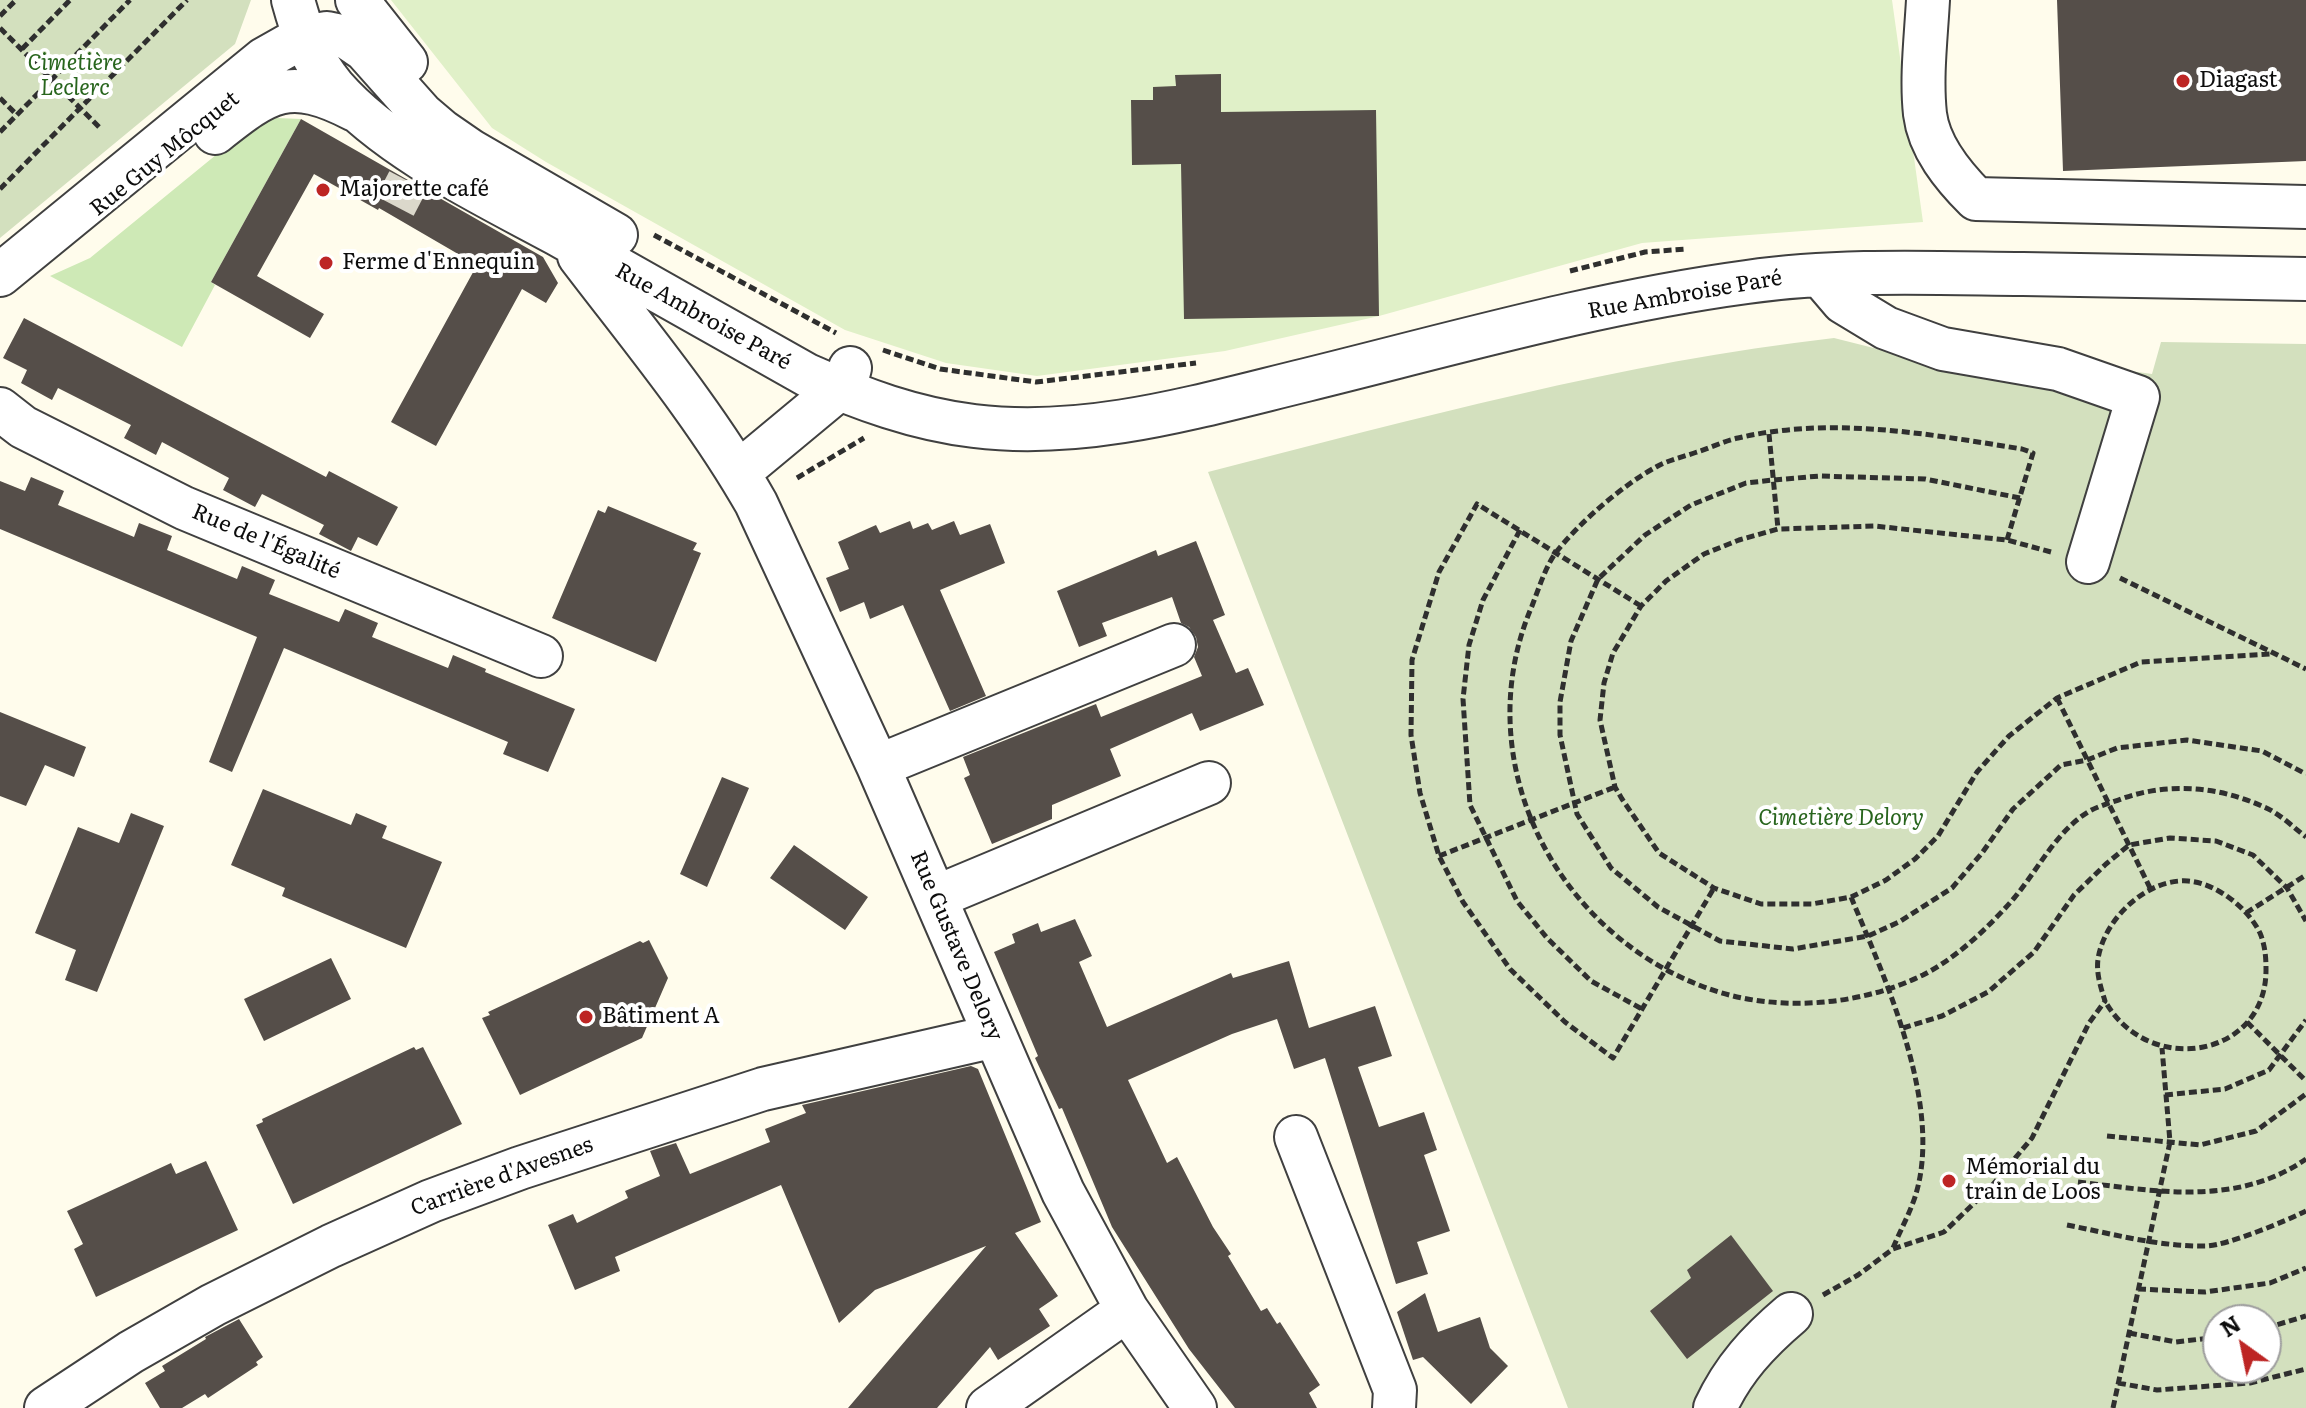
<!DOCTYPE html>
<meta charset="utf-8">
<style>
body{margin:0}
#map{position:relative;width:2306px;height:1408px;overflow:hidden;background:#fffcec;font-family:Literata,serif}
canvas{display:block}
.north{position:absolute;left:2202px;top:1304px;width:80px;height:80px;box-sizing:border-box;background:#fff;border:2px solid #9e9e9e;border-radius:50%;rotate:327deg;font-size:22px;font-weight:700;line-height:32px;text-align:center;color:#0d0d0d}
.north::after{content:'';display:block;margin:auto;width:28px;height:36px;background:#bd2524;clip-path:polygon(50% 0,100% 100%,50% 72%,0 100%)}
</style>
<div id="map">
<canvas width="2306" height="1408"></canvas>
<div class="north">N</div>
</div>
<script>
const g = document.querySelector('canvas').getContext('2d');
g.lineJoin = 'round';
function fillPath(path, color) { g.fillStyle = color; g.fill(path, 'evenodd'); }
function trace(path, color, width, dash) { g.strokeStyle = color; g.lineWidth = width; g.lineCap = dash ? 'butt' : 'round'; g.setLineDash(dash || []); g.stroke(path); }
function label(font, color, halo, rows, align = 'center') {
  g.font = font + ' Literata,serif'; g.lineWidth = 8; g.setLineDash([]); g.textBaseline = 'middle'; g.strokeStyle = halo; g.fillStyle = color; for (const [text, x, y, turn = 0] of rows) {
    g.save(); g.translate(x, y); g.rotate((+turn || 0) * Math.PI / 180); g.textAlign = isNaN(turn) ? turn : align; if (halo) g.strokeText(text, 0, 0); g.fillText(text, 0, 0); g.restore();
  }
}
fillPath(new Path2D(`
 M 277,118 L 301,119 L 211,282 L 215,285 L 182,347 L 50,276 L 90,258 L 255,123 Z`), '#cee9b6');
fillPath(new Path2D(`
 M 0,0 L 251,0 L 235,44 L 0,238 Z
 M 1834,338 L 1965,371 L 2059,361 L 2152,374 L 2161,342 L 2306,344 L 2306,1408 L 1568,1408 L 1208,472 C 1415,419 1622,362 1834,338 ZM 2218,1320 L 2266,1320 L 2266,1368 L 2218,1368 Z`), '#d3e0be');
fillPath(new Path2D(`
 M 391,0 L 1892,0 L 1923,222 L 1642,243 L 1379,316 L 1225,351 L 1037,376 L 946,363 L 845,330 L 546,162 L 492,128 Z`), '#e0f0c8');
fillPath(new Path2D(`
 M 2057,0 L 2306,0 L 2306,161 L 2063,171 Z
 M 1221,74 L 1221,112 L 1376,110 L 1379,316 L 1184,319 L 1181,164 L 1132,165 L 1131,100 L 1153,100 L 1153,87 L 1176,86 L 1175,75 Z
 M 301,119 L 543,257 L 558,283 L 546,303 L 522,289 L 436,446 L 391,422 L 477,265 L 379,208 L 378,210 L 314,174 L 257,276 L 324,314 L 310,338 L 211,282 Z
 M 24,318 L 326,477 L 329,471 L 398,507 L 377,546 L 358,537 L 351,551 L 319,534 L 324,525 L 262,494 L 255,507 L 223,490 L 229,478 L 162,442 L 156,455 L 124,438 L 131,425 L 58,388 L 52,400 L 21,383 L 27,370 L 3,358 Z
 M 31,477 L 64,491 L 58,505 L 134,537 L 139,523 L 172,536 L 167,550 L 237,579 L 242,566 L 275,580 L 269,594 L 339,622 L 345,609 L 378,623 L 372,637 L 448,668 L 453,655 L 486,669 L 485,672 L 575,709 L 548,772 L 503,754 L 508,742 L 284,648 L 232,772 L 209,762 L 257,637 L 0,529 L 0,481 L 25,491 Z
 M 608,506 L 697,543 L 693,550 L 701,553 L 656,662 L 552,618 L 598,510 L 605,513 Z
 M 910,521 L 913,529 L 928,523 L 932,530 L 954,521 L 960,535 L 990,524 L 1005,563 L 940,590 L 986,696 L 950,711 L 903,605 L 870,619 L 864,602 L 840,612 L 826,578 L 849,569 L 838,542 L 876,525 L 880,533 Z
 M 1196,541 L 1225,615 L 1213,620 L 1236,673 L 1248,668 L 1264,705 L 1200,731 L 1192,713 L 1110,749 L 1121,776 L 1052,805 L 1052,819 L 992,844 L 964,778 L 970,775 L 963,757 L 1096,704 L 1101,717 L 1202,676 L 1194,657 L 1198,647 L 1196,637 L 1189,627 L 1181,623 L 1172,597 L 1102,623 L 1107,636 L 1079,647 L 1057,591 L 1156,550 L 1158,556 Z
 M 0,712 L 86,747 L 74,777 L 45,765 L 26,806 L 0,796 Z
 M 722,777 L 749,788 L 707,887 L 680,874 Z
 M 263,789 L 351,825 L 356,813 L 387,826 L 382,838 L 442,862 L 406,948 L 282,896 L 285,888 L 231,865 Z
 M 131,813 L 164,826 L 97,992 L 65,980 L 76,950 L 35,933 L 78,827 L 119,843 Z
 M 794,845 L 868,897 L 845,930 L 770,878 Z
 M 1075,919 L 1092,956 L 1079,962 L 1107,1027 L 1231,973 L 1233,978 L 1289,961 L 1309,1028 L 1375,1006 L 1392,1056 L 1358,1067 L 1379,1127 L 1424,1112 L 1437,1150 L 1424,1155 L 1450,1231 L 1417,1242 L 1428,1274 L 1396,1284 L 1325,1058 L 1294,1069 L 1277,1019 L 1232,1034 L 1128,1080 L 1167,1163 L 1177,1157 L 1213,1227 L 1231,1254 L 1228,1256 L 1261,1311 L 1267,1308 L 1277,1324 L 1280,1322 L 1320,1385 L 1309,1393 L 1317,1408 L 1235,1408 L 1189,1349 L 1112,1227 L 1062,1108 L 1059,1109 L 1035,1058 L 1038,1056 L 994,952 L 1015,943 L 1012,934 L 1038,923 L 1041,932 Z
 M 649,940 L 668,978 L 642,1038 L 520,1095 L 482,1018 L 490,1015 L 488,1012 L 640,941 L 643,943 Z
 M 331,958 L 351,999 L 264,1041 L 244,999 Z
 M 414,1047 L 416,1050 L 423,1047 L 462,1124 L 293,1204 L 256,1125 L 263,1122 L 262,1119 Z
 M 971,1066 L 978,1069 L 1041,1222 L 1015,1233 L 1058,1296 L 1039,1309 L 1050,1326 L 998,1360 L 990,1347 L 937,1408 L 848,1408 L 986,1246 L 875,1290 L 839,1323 L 781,1185 L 615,1257 L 620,1271 L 575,1290 L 548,1225 L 573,1214 L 577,1223 L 628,1198 L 625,1191 L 660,1176 L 650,1151 L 676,1143 L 690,1174 L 770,1142 L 765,1129 L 806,1113 L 802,1105 Z
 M 206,1161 L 238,1230 L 96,1297 L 74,1249 L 83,1244 L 67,1211 L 171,1163 L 176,1174 Z
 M 1731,1235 L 1773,1291 L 1687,1359 L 1650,1311 L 1691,1278 L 1687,1270 Z
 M 1425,1293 L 1438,1332 L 1480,1317 L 1490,1348 L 1508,1366 L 1471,1404 L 1423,1357 L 1413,1360 L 1397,1312 Z
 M 239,1319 L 263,1357 L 256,1362 L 258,1365 L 208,1398 L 205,1394 L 182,1408 L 160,1408 L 145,1383 L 165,1371 L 162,1366 L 206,1339 L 205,1337 Z`), '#554e49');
trace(new Path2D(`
 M 395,206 L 408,181`), '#dbd8cb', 42, [42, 21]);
const minor = new Path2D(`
 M 293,0 C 302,33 312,61 334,87 C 388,149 485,195 557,234 C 641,281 723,328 807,375 C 861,399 915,419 974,426 C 1086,440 1199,406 1306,380 C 1452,344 1598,302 1747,282 C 1839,269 1931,273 2023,274 C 2117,276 2212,277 2306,279
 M 357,0 L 406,62
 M 1928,0 C 1926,37 1921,77 1925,114 C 1929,147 1953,176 1976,199 L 2306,207
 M 215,133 C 269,90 289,76 355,110
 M 579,256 C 640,336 706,415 756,503 L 878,766 L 1063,1192 L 1127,1310 L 1195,1408
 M 0,275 L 264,59 L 303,37 L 327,33 L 346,37 L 365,50 L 422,114 L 442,131 L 471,151 L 616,235
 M 1820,275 L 1843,302 L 1886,328 L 1943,349 L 2058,369 L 2138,397 L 2088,562
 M 0,409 L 23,427 L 184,508 L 541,656
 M 739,472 L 839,389 L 847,379 L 850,368
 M 878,766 L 1174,645
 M 936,897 L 1209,783
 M 1296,1137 L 1395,1390 L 1394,1408
 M 46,1408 L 131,1352 L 213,1305 L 331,1246 L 431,1201 L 520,1168 L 763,1089 L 995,1036
 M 988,1408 L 1127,1310
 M 1715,1408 C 1733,1369 1758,1342 1791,1314`);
trace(minor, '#404040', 46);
trace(new Path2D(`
 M 0,16 L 16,0
 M 0,28 L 101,129
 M 22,49 L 70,0
 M 0,98 L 17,115
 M 0,132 L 130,0
 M 0,189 L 187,0
 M 654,235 L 836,333
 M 1570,271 L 1645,252 L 1686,249
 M 883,350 L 940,369 L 1036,382 L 1196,363
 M 1769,434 L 1778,529
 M 797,478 L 864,438
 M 2020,498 L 1925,479 L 1820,476 L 1773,480 L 1746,483 L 1691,505 L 1645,535 L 1598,579 L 1571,641 L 1560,702 L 1560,735 L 1577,814 L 1611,868 L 1658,907 L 1720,941 L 1793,949 L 1868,936 L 1899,922 L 1952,888 L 1982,853 L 2013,809 L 2061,765 L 2087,760 L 2117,748 L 2187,740 L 2262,751 L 2306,774
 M 1520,530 L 1483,600 L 1469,645 L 1463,699 L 1470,805 L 1517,901 L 1547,938 L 1591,981 L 1642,1009
 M 2007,540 L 2033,453 L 2022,449 C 1928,434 1832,416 1738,438 C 1724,441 1710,448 1697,452 C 1683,457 1668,460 1656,467 C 1623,485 1581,521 1557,551 C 1546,565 1539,588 1532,606 C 1467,757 1552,930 1704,987 C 1772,1013 1858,1007 1923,975 C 1958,957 1990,926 2015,897 C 2039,868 2056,832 2088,812 C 2098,806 2110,803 2121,799 C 2168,782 2218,786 2264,807 C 2279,813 2293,827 2306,837
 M 2051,552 L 2007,540 L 1874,526 L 1778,529 L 1739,540 L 1704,554 L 1666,581 L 1641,606 L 1613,653 L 1604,683 L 1600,720 L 1615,787 L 1622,799 L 1659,853 L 1714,888 L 1761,904 L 1812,904 L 1851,897 L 1886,880 L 1915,859 L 1938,836 L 1977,772 L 2009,736 L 2057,698 L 2141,662 L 2271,654
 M 2120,578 L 2306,669
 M 1641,606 L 1477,504 L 1439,572 L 1412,660 L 1411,735 L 1420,793 L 1439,856 L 1463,902 L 1510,969 L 1565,1022 L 1613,1058 L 1714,888
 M 2057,698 L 2151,890
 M 1439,856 L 1615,787
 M 1851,897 C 1886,981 1944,1107 1915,1197 C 1909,1215 1900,1231 1893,1248
 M 2246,913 L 2306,875
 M 2247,1022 L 2306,1081
 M 1903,1028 L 1942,1016 L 1988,992 L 2034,952 L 2074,895 L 2106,864 L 2129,845 L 2170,838 L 2216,841 L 2253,855 L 2287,888 L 2306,921
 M 2165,1095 L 2225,1089 L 2269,1070 L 2306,1020
 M 2107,1136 L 2200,1145 L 2256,1131 L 2306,1094
 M 2078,1182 C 2156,1191 2237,1207 2306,1159
 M 2067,1225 C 2113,1234 2160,1247 2207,1246 C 2228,1245 2286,1221 2306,1211
 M 2138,1289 L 2205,1292 L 2270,1283 L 2306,1268
 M 1823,1295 L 1858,1275 L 1893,1249 L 1944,1232 L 1990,1188 L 2032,1138 L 2089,1023 L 2105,1001 C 2101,988 2096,974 2098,959 C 2104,919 2147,878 2188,881 C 2216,883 2248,908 2260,933 C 2265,945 2266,957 2266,969 C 2267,1058 2148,1078 2105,1001
 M 2266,1328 L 2306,1316
 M 2129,1333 L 2176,1342 L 2218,1337
 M 2118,1383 L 2157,1390 L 2250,1383 L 2306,1369
 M 2113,1408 L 2170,1142 L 2162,1048`), '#2f2f2f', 5, [8, 4]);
trace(minor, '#fff', 42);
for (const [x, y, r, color] of [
 [2183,81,8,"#bd2524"],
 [323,190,8,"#bd2524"],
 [326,263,8,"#bd2524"],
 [586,1017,8,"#bd2524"],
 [1949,1181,8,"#bd2524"]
]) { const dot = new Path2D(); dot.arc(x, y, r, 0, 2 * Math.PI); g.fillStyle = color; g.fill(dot); trace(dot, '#fff', 3); }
label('italic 22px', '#28651d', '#fff', [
 ["Cimetière",75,64],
 ["Leclerc",75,89],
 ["Cimetière Delory",1841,819]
]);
label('22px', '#0d0d0d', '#fff', [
 ["Diagast",2199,81],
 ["Majorette café",339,190],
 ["Ferme d'Ennequin",342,263],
 ["Bâtiment A",602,1017],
 ["Mémorial du",1965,1168],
 ["train de Loos",1965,1193]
], 'left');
label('22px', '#0d0d0d', '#fff', [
 ["Rue Guy Môcquet",165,154,-39],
 ["Rue Ambroise Paré",1685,295,-10],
 ["Rue Ambroise Paré",703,317,29],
 ["Rue de l'Égalité",266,542,23],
 ["Rue Gustave Delory",956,946,67],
 ["Carrière d'Avesnes",502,1177,-20]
]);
</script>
